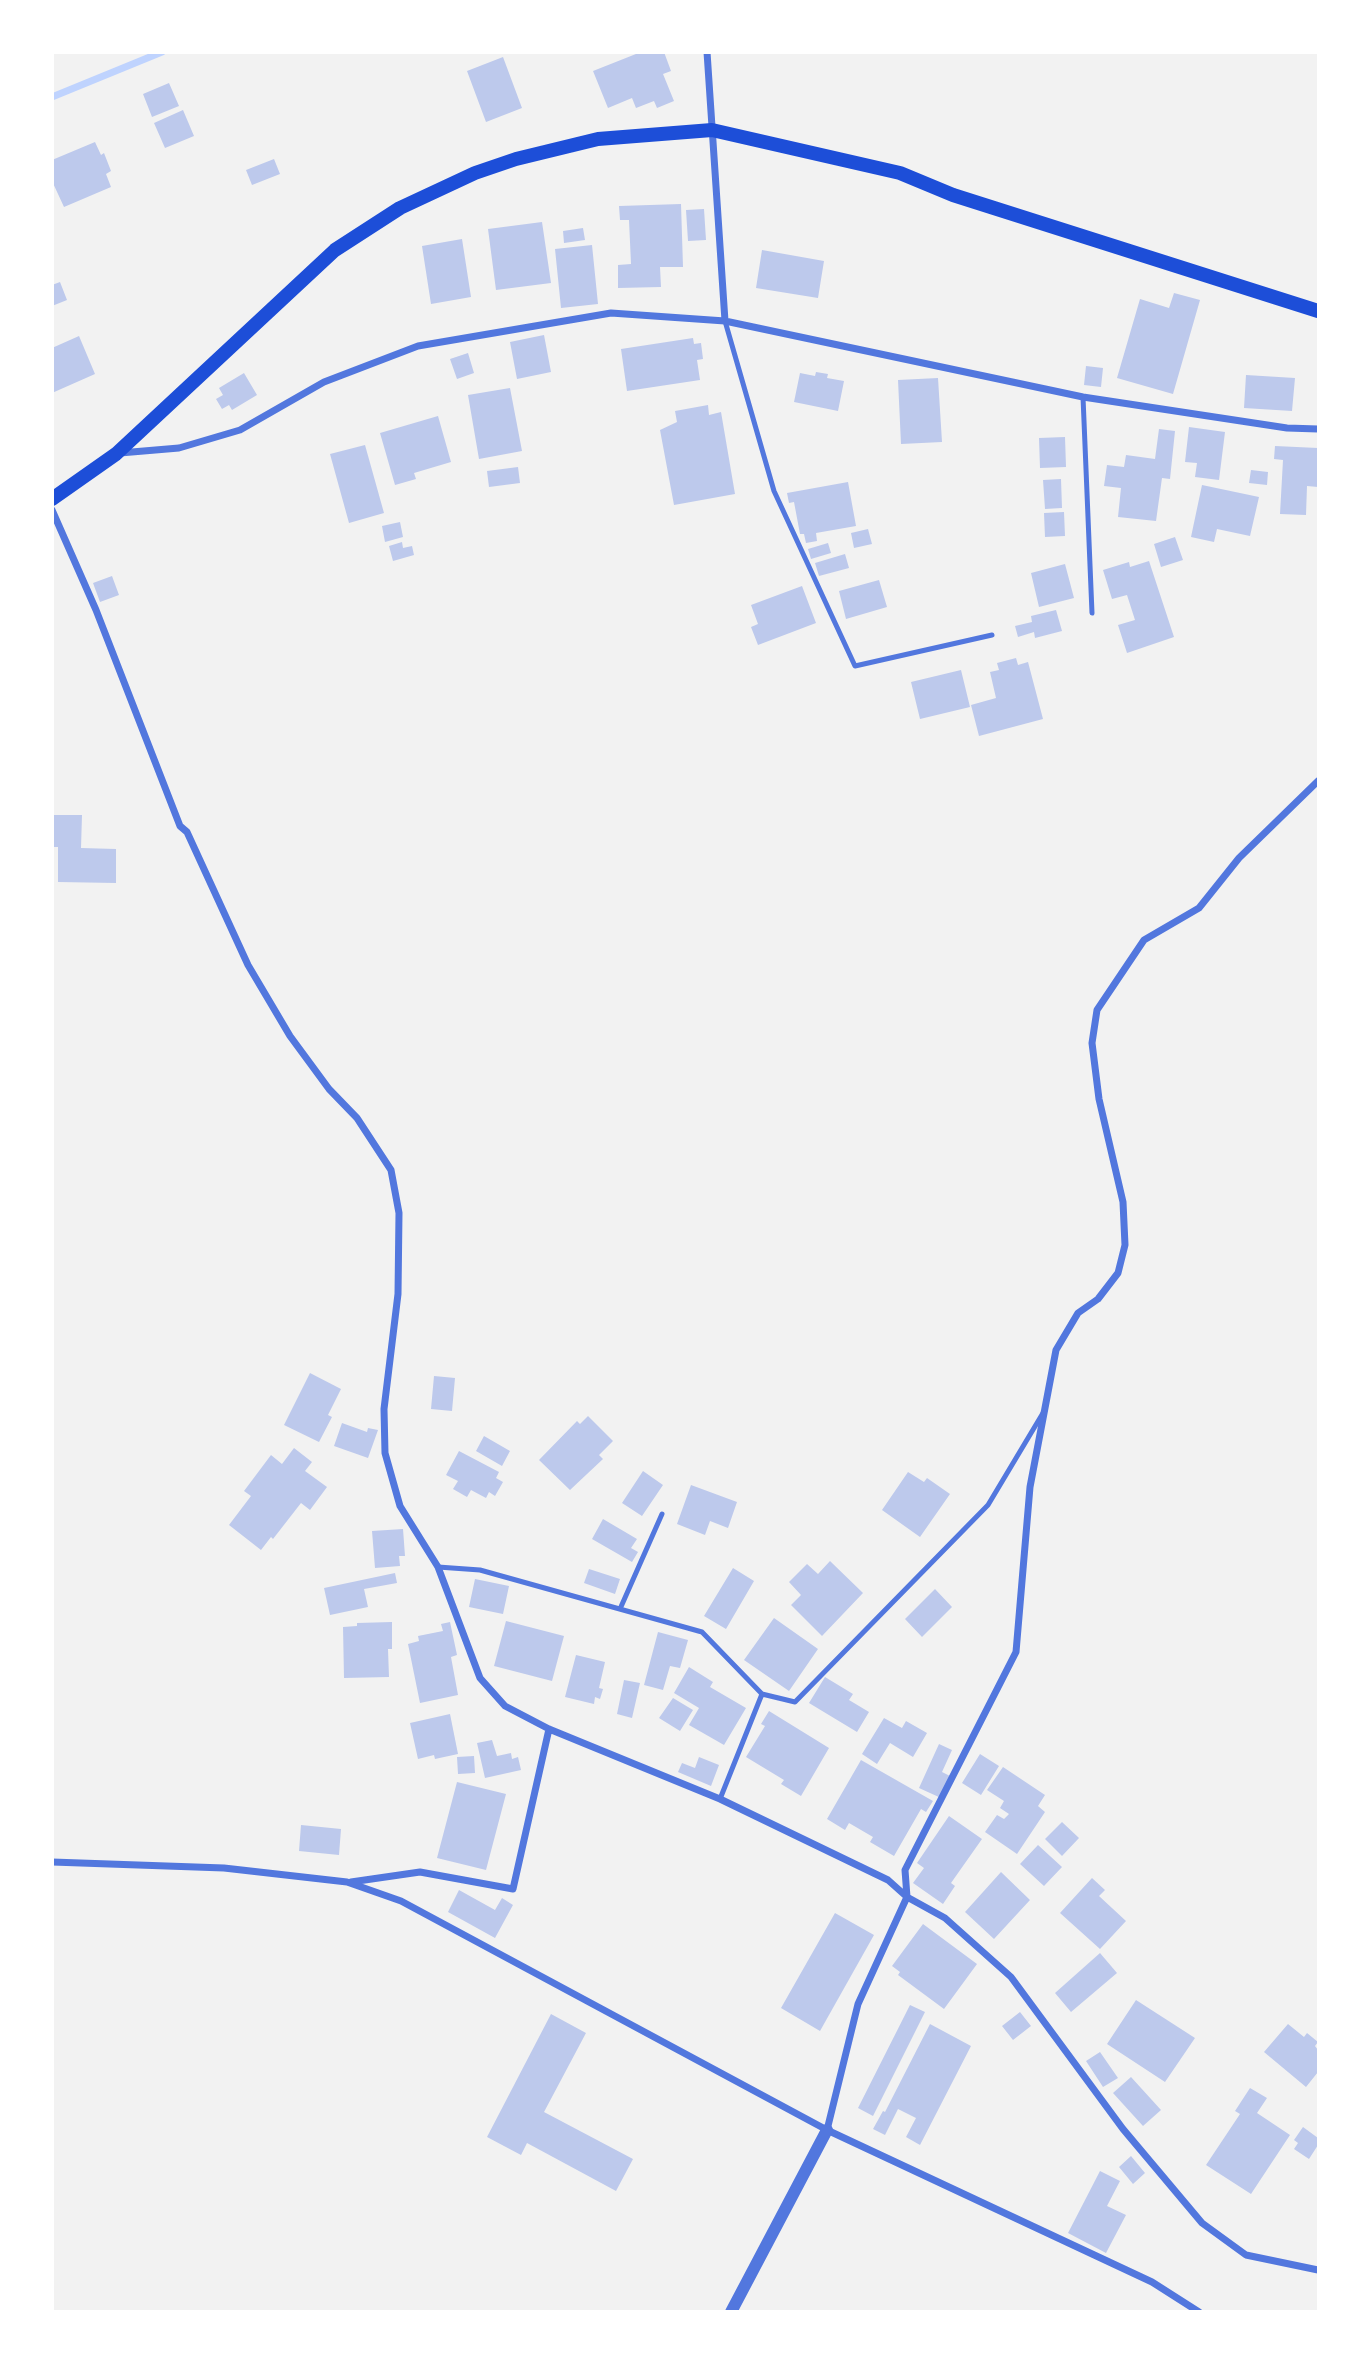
<!DOCTYPE html>
<style>
body{margin:0}
#map{position:relative;width:1371px;height:2364px;overflow:hidden;background:#f2f2f2;font-family:Signika,sans-serif}
canvas{display:block}
.frame{position:absolute;inset:0;border:54px solid #fff;pointer-events:none}
</style>
<div id="map">
<canvas width="1371" height="2364"></canvas>
<div class="frame"></div>
</div>
<script>
const g = document.querySelector('canvas').getContext('2d');
g.lineJoin = 'round';
function trace(path, color, width, dash) { g.strokeStyle = color; g.lineWidth = width; g.lineCap = dash ? 'butt' : 'round'; g.setLineDash(dash || []); g.stroke(path); }
function fillPath(path, color) { g.fillStyle = color; g.fill(path, 'evenodd'); }
trace(new Path2D(`
 M 52,97 L 162,52`), '#bfd3fe', 7);
fillPath(new Path2D(`
 M 641,52 L 664,52 L 671,71 L 663,74 L 674,101 L 657,108 L 654,101 L 636,108 L 632,98 L 608,108 L 593,71 Z
 M 503,57 L 522,108 L 486,122 L 467,71 Z
 M 169,83 L 179,106 L 152,117 L 143,94 Z
 M 183,110 L 194,136 L 165,148 L 154,123 Z
 M 95,142 L 101,155 L 104,153 L 111,171 L 106,174 L 111,187 L 64,207 L 52,181 L 52,160 Z
 M 274,159 L 280,174 L 252,185 L 246,170 Z
 M 681,204 L 683,267 L 660,267 L 661,287 L 618,288 L 618,265 L 631,264 L 629,220 L 620,220 L 619,206 Z
 M 704,209 L 706,240 L 688,241 L 686,210 Z
 M 542,222 L 551,283 L 496,290 L 488,229 Z
 M 583,228 L 585,240 L 564,243 L 563,231 Z
 M 462,239 L 471,297 L 431,304 L 422,246 Z
 M 592,245 L 598,304 L 561,308 L 555,249 Z
 M 762,250 L 824,261 L 818,298 L 756,288 Z
 M 60,282 L 67,300 L 52,306 L 52,285 Z
 M 1174,293 L 1200,300 L 1173,394 L 1117,378 L 1140,299 L 1169,308 Z
 M 544,335 L 551,372 L 517,379 L 510,342 Z
 M 79,336 L 95,374 L 52,393 L 52,348 Z
 M 693,338 L 694,344 L 701,343 L 703,359 L 697,360 L 700,380 L 627,391 L 621,349 Z
 M 468,353 L 474,373 L 457,379 L 450,359 Z
 M 1086,366 L 1103,368 L 1101,387 L 1084,385 Z
 M 816,372 L 828,374 L 827,378 L 844,381 L 838,411 L 794,402 L 800,373 L 815,376 Z
 M 244,373 L 257,395 L 232,410 L 229,405 L 222,409 L 216,399 L 223,395 L 219,388 Z
 M 1246,375 L 1295,378 L 1292,411 L 1244,408 Z
 M 938,378 L 942,442 L 901,444 L 898,380 Z
 M 510,388 L 522,451 L 479,459 L 468,395 Z
 M 708,405 L 709,415 L 721,412 L 735,494 L 674,505 L 660,430 L 677,422 L 675,411 Z
 M 438,416 L 451,462 L 414,473 L 416,479 L 395,485 L 380,433 Z
 M 1189,427 L 1225,432 L 1219,480 L 1195,477 L 1197,463 L 1185,462 Z
 M 1159,429 L 1175,431 L 1170,479 L 1162,478 L 1156,521 L 1118,517 L 1121,488 L 1104,486 L 1107,465 L 1124,467 L 1126,455 L 1155,459 Z
 M 1065,437 L 1066,467 L 1040,468 L 1039,438 Z
 M 365,445 L 384,513 L 349,523 L 330,454 Z
 M 1275,446 L 1318,448 L 1318,487 L 1307,486 L 1306,515 L 1280,514 L 1283,460 L 1274,459 Z
 M 518,467 L 520,483 L 489,487 L 487,471 Z
 M 1251,470 L 1268,472 L 1267,485 L 1249,483 Z
 M 1061,479 L 1062,508 L 1045,509 L 1043,480 Z
 M 848,482 L 856,526 L 816,533 L 817,541 L 806,543 L 804,534 L 800,534 L 794,502 L 789,503 L 787,493 Z
 M 1202,485 L 1259,497 L 1250,536 L 1217,529 L 1214,542 L 1191,537 Z
 M 1064,512 L 1065,536 L 1045,537 L 1044,513 Z
 M 400,522 L 403,537 L 385,542 L 382,526 Z
 M 868,529 L 872,544 L 854,548 L 851,533 Z
 M 1175,537 L 1183,560 L 1161,567 L 1154,544 Z
 M 402,542 L 403,548 L 412,546 L 414,555 L 393,561 L 389,546 Z
 M 828,543 L 831,553 L 811,559 L 808,549 Z
 M 845,554 L 849,568 L 819,576 L 815,563 Z
 M 1149,561 L 1174,637 L 1127,653 L 1118,625 L 1135,620 L 1127,595 L 1112,599 L 1103,570 L 1129,562 L 1130,567 Z
 M 1065,564 L 1074,598 L 1039,607 L 1031,573 Z
 M 112,576 L 119,595 L 100,602 L 93,583 Z
 M 879,580 L 887,607 L 846,619 L 839,591 Z
 M 802,586 L 816,623 L 758,645 L 751,627 L 758,624 L 751,605 Z
 M 1056,610 L 1062,631 L 1035,638 L 1034,632 L 1018,637 L 1015,626 L 1032,622 L 1031,616 Z
 M 1016,658 L 1018,665 L 1028,662 L 1043,719 L 979,736 L 971,705 L 996,698 L 990,672 L 999,670 L 997,663 Z
 M 961,670 L 970,707 L 920,719 L 911,682 Z
 M 52,815 L 82,815 L 81,848 L 116,849 L 116,883 L 58,882 L 58,847 L 52,847 Z
 M 310,1373 L 341,1389 L 328,1415 L 332,1417 L 319,1442 L 284,1425 Z
 M 434,1376 L 455,1378 L 452,1411 L 431,1409 Z
 M 588,1416 L 613,1441 L 599,1455 L 603,1459 L 570,1490 L 539,1460 L 577,1421 L 580,1424 Z
 M 342,1423 L 367,1432 L 368,1428 L 378,1430 L 368,1458 L 334,1446 Z
 M 484,1436 L 510,1451 L 502,1466 L 476,1451 Z
 M 294,1448 L 312,1462 L 305,1471 L 327,1487 L 310,1510 L 301,1503 L 273,1539 L 271,1537 L 261,1550 L 229,1525 L 251,1496 L 244,1491 L 271,1455 L 282,1464 Z
 M 459,1451 L 499,1472 L 496,1478 L 503,1482 L 495,1496 L 489,1492 L 486,1498 L 471,1490 L 467,1497 L 453,1489 L 458,1481 L 446,1475 Z
 M 643,1471 L 663,1485 L 642,1516 L 622,1503 Z
 M 908,1472 L 924,1482 L 927,1478 L 950,1494 L 920,1537 L 882,1510 Z
 M 691,1485 L 737,1502 L 728,1528 L 710,1521 L 705,1535 L 677,1524 Z
 M 603,1519 L 637,1539 L 631,1548 L 638,1552 L 632,1562 L 592,1539 Z
 M 403,1529 L 405,1556 L 399,1556 L 400,1566 L 375,1568 L 372,1531 Z
 M 830,1561 L 863,1593 L 822,1636 L 791,1605 L 801,1595 L 789,1582 L 807,1564 L 818,1574 Z
 M 733,1568 L 754,1581 L 726,1629 L 704,1616 Z
 M 589,1569 L 620,1579 L 615,1594 L 584,1583 Z
 M 395,1573 L 397,1583 L 364,1589 L 368,1607 L 330,1615 L 324,1588 Z
 M 475,1579 L 509,1586 L 503,1614 L 469,1607 Z
 M 935,1589 L 952,1607 L 922,1637 L 905,1619 Z
 M 774,1618 L 818,1649 L 789,1691 L 744,1660 Z
 M 506,1621 L 564,1636 L 552,1681 L 494,1666 Z
 M 392,1622 L 392,1649 L 388,1649 L 389,1677 L 344,1678 L 343,1627 L 357,1626 L 357,1623 Z
 M 450,1622 L 457,1655 L 451,1657 L 458,1695 L 420,1703 L 408,1644 L 419,1641 L 418,1636 L 443,1631 L 441,1624 Z
 M 658,1632 L 688,1640 L 680,1668 L 670,1666 L 663,1690 L 644,1685 Z
 M 576,1655 L 605,1662 L 599,1688 L 603,1689 L 600,1699 L 595,1697 L 594,1704 L 565,1697 Z
 M 689,1667 L 713,1682 L 710,1687 L 746,1708 L 724,1745 L 689,1725 L 699,1708 L 674,1693 Z
 M 825,1677 L 853,1694 L 849,1700 L 869,1712 L 857,1732 L 809,1703 Z
 M 624,1680 L 640,1683 L 632,1718 L 617,1714 Z
 M 673,1698 L 693,1710 L 680,1731 L 659,1718 Z
 M 769,1711 L 829,1748 L 801,1796 L 781,1784 L 784,1780 L 746,1757 L 765,1726 L 761,1724 Z
 M 450,1714 L 458,1754 L 435,1759 L 434,1755 L 418,1759 L 410,1723 Z
 M 884,1718 L 902,1728 L 906,1721 L 927,1733 L 913,1757 L 890,1743 L 877,1764 L 862,1754 Z
 M 492,1740 L 497,1756 L 511,1753 L 512,1759 L 518,1757 L 521,1770 L 485,1778 L 477,1743 Z
 M 939,1744 L 952,1750 L 942,1772 L 950,1776 L 941,1798 L 919,1788 Z
 M 980,1754 L 999,1766 L 981,1795 L 962,1783 Z
 M 474,1756 L 475,1773 L 458,1774 L 457,1757 Z
 M 699,1757 L 719,1765 L 711,1786 L 678,1772 L 682,1763 L 695,1768 Z
 M 861,1760 L 933,1801 L 926,1812 L 921,1809 L 894,1856 L 870,1842 L 873,1837 L 849,1823 L 845,1830 L 827,1819 Z
 M 1003,1767 L 1045,1795 L 1038,1806 L 1045,1812 L 1017,1854 L 985,1832 L 997,1815 L 1004,1819 L 1009,1814 L 1000,1808 L 1004,1801 L 987,1790 Z
 M 457,1782 L 506,1794 L 486,1870 L 437,1858 Z
 M 949,1816 L 982,1839 L 951,1883 L 955,1886 L 943,1904 L 913,1883 L 924,1868 L 917,1863 Z
 M 1062,1822 L 1079,1838 L 1062,1856 L 1045,1839 Z
 M 301,1825 L 341,1829 L 339,1855 L 299,1851 Z
 M 1038,1845 L 1062,1867 L 1044,1886 L 1020,1864 Z
 M 1001,1872 L 1030,1900 L 994,1939 L 965,1912 Z
 M 1092,1878 L 1105,1890 L 1099,1896 L 1126,1921 L 1100,1949 L 1060,1913 Z
 M 459,1890 L 495,1910 L 502,1898 L 513,1905 L 495,1938 L 448,1912 Z
 M 835,1913 L 874,1935 L 820,2031 L 781,2008 Z
 M 923,1924 L 977,1964 L 944,2009 L 898,1975 L 900,1972 L 892,1966 Z
 M 1100,1953 L 1117,1973 L 1071,2012 L 1055,1993 Z
 M 1136,2000 L 1195,2038 L 1165,2082 L 1107,2044 Z
 M 910,2005 L 925,2012 L 873,2116 L 858,2108 Z
 M 1020,2012 L 1031,2026 L 1013,2040 L 1002,2026 Z
 M 551,2014 L 586,2033 L 544,2112 L 633,2159 L 616,2191 L 527,2143 L 521,2155 L 487,2137 Z
 M 930,2024 L 971,2046 L 920,2145 L 906,2137 L 916,2118 L 898,2109 L 885,2135 L 873,2129 L 883,2111 L 885,2112 Z
 M 1288,2024 L 1304,2037 L 1307,2033 L 1318,2042 L 1315,2046 L 1318,2050 L 1318,2072 L 1306,2087 L 1264,2052 Z
 M 1100,2052 L 1118,2078 L 1103,2087 L 1086,2061 Z
 M 1131,2077 L 1161,2110 L 1143,2126 L 1113,2093 Z
 M 1250,2088 L 1267,2098 L 1257,2113 L 1290,2135 L 1251,2194 L 1206,2165 L 1240,2114 L 1235,2111 Z
 M 1303,2127 L 1318,2138 L 1318,2145 L 1309,2159 L 1294,2149 L 1298,2143 L 1294,2140 Z
 M 1131,2156 L 1145,2173 L 1133,2184 L 1119,2167 Z
 M 1100,2171 L 1120,2181 L 1107,2206 L 1126,2215 L 1106,2253 L 1068,2233 Z`), '#bdc9ec');
trace(new Path2D(`
 M 725,321 L 774,491 L 855,666 L 992,635
 M 1083,397 L 1092,613
 M 438,1567 L 480,1570 L 702,1632 L 762,1694 L 720,1799
 M 620,1609 L 662,1514
 M 762,1694 L 795,1702 L 988,1505 L 1043,1413`), '#5277de', 5);
trace(new Path2D(`
 M 707,52 L 725,321
 M 120,453 L 179,448 L 240,430 L 324,382 L 418,346 L 611,313 L 725,321 L 1083,397 L 1287,428 L 1318,429
 M 52,510 L 96,610 L 180,826 L 187,832 L 248,965 L 290,1036 L 329,1089 L 357,1118 L 391,1170 L 399,1213 L 398,1294 L 384,1409 L 385,1453 L 400,1506 L 438,1567 L 480,1678 L 505,1706 L 549,1729 L 720,1799 L 888,1880 L 907,1897 L 945,1918 L 1011,1977 L 1123,2129 L 1202,2223 L 1246,2255 L 1318,2270
 M 52,1862 L 224,1868 L 347,1882 L 401,1901 L 827,2130 L 1152,2282 L 1199,2312
 M 351,1882 L 420,1872 L 513,1889 L 549,1729
 M 827,2130 L 858,2004 L 907,1897 L 905,1870 L 1016,1652 L 1030,1487 L 1056,1350 L 1078,1313 L 1098,1299 L 1118,1273 L 1125,1245 L 1123,1202 L 1099,1099 L 1092,1043 L 1097,1010 L 1144,940 L 1199,908 L 1239,858 L 1318,781`), '#5277de', 7);
trace(new Path2D(`
 M 731,2312 L 827,2130`), '#5277de', 12);
trace(new Path2D(`
 M 52,499 L 116,454 L 335,250 L 400,208 L 475,173 L 516,159 L 598,139 L 712,130 L 900,173 L 953,195 L 1318,311`), '#1d4ed8', 14);
</script>
